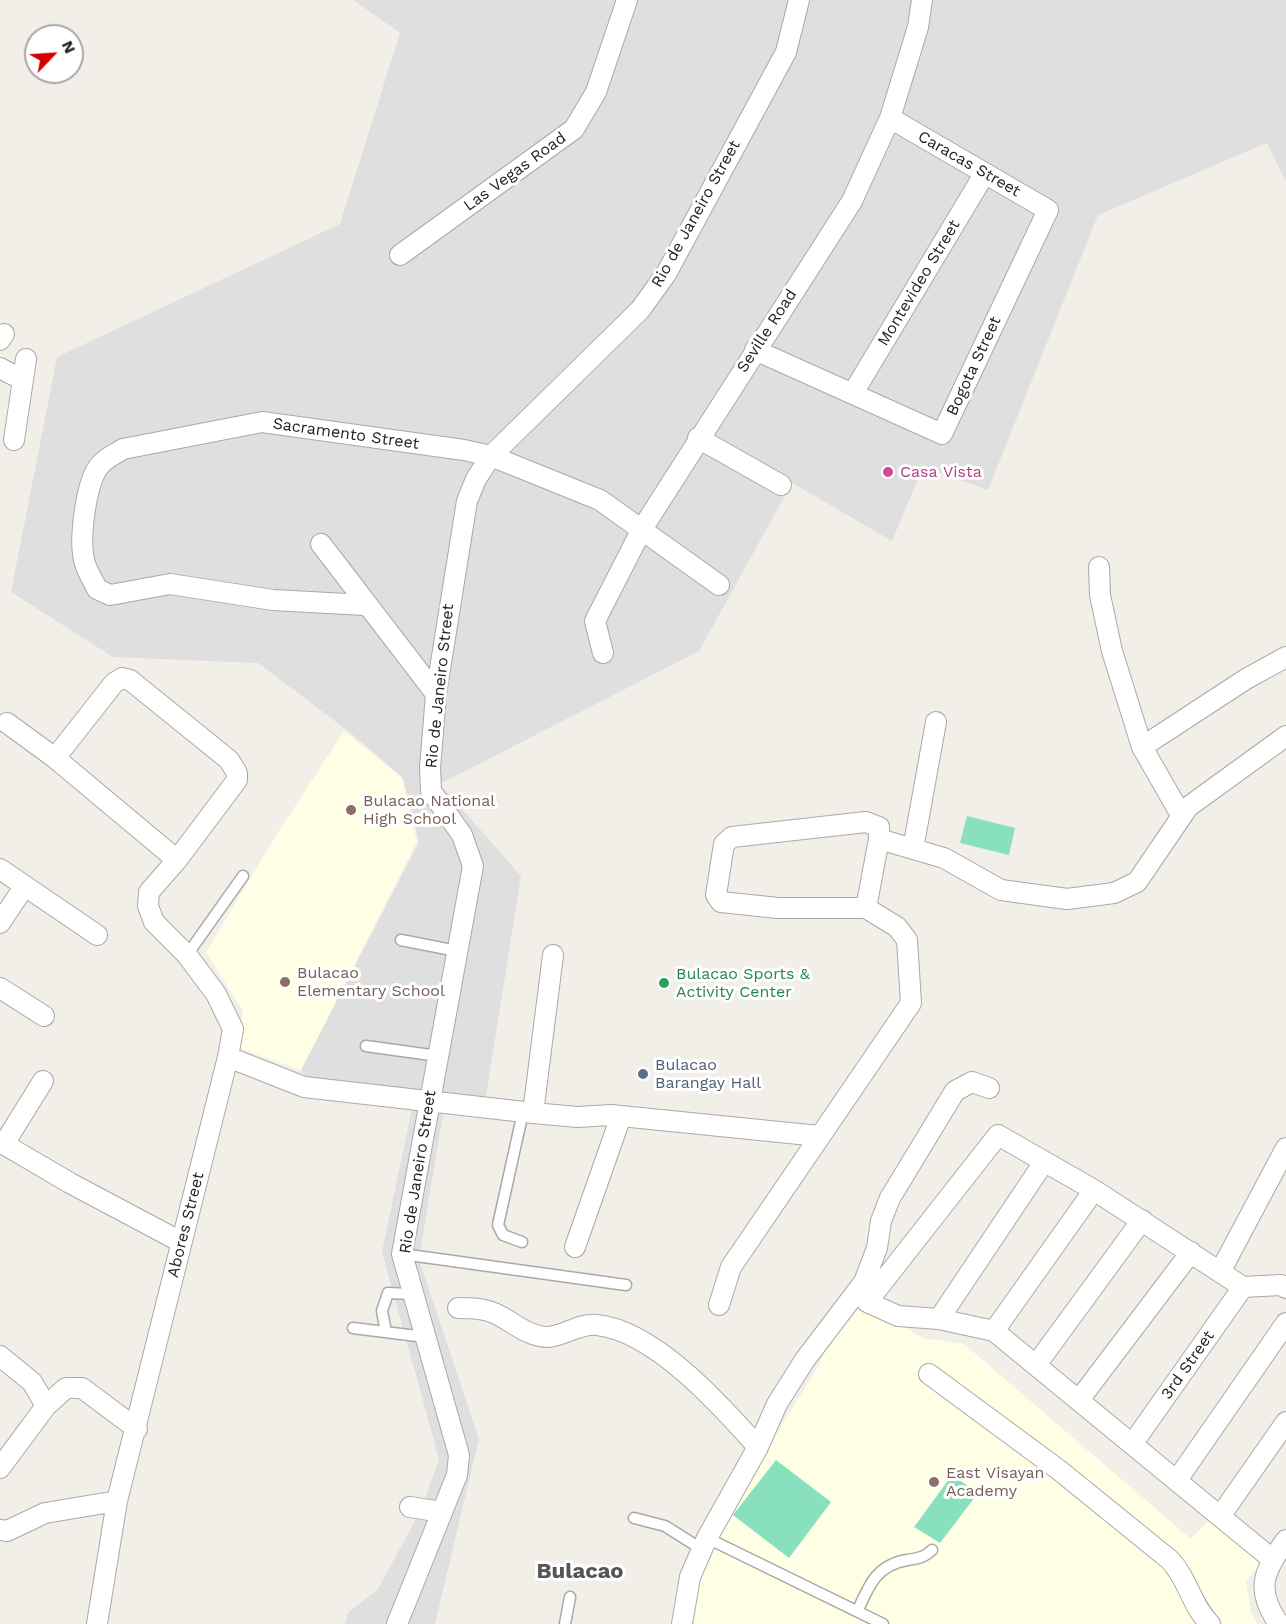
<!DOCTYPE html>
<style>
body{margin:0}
#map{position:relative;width:1286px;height:1624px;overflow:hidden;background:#f2efe9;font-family:"Work Sans",sans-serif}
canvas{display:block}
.north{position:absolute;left:24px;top:24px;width:60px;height:60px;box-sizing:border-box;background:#fff;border:2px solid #a7a7a7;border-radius:50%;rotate:65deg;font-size:16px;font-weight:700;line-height:24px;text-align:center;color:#222}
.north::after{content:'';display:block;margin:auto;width:21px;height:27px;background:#d40000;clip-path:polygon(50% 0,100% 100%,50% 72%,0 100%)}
</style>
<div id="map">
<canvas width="1286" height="1624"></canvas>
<div class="north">N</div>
</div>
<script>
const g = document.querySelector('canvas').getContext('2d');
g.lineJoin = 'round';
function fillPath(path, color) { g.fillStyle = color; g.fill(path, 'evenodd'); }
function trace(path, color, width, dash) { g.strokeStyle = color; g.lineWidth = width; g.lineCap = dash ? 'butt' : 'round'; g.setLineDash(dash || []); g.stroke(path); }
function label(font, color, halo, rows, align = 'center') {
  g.font = font + ' "Work Sans",sans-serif'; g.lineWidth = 6; g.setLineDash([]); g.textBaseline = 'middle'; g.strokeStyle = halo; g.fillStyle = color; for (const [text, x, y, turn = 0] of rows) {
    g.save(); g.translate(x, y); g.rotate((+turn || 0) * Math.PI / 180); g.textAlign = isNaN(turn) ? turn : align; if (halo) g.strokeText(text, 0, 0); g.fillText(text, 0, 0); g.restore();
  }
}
fillPath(new Path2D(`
 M 353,0 L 1286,0 L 1286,182 L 1267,143 L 1098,215 L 988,490 L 923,467 L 892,541 L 792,483 L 699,651 L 440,784 L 521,876 L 485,1102 L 446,1097 L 419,1259 L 479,1439 L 435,1624 L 345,1624 L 348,1613 L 378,1589 L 421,1510 L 439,1459 L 382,1252 L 415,1094 L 307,1079 L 301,1070 L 419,842 L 403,778 L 352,734 L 258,663 L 113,657 L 11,592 L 57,357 L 340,224 L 400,33 Z`), '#e0dfdf');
fillPath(new Path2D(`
 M 344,731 L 402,778 L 417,842 L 301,1070 L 238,1048 L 243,1011 L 206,952 L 272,842 Z
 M 870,1307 L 923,1338 L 964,1344 L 1191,1539 L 1213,1515 L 1263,1561 L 1246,1581 L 1251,1613 L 1258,1624 L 671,1624 L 682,1569 L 767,1449 L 819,1365 L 843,1310 Z`), '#ffffe5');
fillPath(new Path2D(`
 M 967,816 L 1015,828 L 1009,855 L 960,843 Z
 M 776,1460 L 831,1502 L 789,1558 L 733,1515 Z
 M 952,1475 L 978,1493 L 940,1543 L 914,1527 Z`), '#88e0be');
const service = new Path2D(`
 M 401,940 L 457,951
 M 187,955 L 243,876
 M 366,1046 L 438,1056
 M 522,1242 L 503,1235 L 498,1225 L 523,1112
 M 402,1254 L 626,1285
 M 353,1328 L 425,1337
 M 386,1332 L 382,1311 L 388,1293 L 412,1294
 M 634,1518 L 665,1526 L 703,1550
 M 707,1538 L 883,1624
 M 858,1610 C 869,1585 877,1565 907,1560 C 918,1558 924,1558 932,1550
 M 565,1624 L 570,1597`);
const minor = new Path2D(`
 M 400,255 L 574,129 L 596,92 L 627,0
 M 0,340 L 4,334
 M 755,350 L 942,434 L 1048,210 L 890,118
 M 0,368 L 23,380
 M 853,393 L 985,173
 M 698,438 L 781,485
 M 14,440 L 26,359
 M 321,544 L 436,694
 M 1099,567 L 1100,595 L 1112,651 L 1142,747
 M 365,605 L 273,600 L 170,584 L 110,595 L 97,589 C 93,580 86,570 84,560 C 79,538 86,487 97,469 C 103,459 114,455 123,449 L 262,422 L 464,450 L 491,456 L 600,500 L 719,585
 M 603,653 L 595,621 L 642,529 L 852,201 L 890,118 L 918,27 L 922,0
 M 7,723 L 55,758 L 177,860
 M 55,758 L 114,683 L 122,678 L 130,680 L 229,760 L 237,773 L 237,780 L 177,860 L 149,892 L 148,906 L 154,922 L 187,955 L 216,994 L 233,1029 L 228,1057 L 117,1501 L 97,1624
 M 1181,815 L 1142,747 L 1246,679 L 1286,657
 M 879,839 L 944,858 L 1001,890 L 1067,899 L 1114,893 L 1137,882 L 1188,807 L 1286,736
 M 913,849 L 936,722
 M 0,869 L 97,935
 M 0,923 L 24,887
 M 0,988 L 44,1016
 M 228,1057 L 304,1087 L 533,1113 L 577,1117 L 611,1115 L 819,1136
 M 533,1113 L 553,955
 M 0,1142 L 70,1183 L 181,1242
 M 4,1144 L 43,1081
 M 575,1247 L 621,1116
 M 1220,1272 L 1286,1148
 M 719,1305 L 731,1267 L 911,1003 L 907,940 L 897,927 L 866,908 L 879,839 L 879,827 L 866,822 L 732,837 L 724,844 L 716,895 L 721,902 L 778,908 L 866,908
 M 458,1308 C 470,1308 483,1308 494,1313 C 511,1320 527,1337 548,1337 C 564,1336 580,1323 597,1325 C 655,1331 721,1406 758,1447
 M 939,1319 L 1044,1162
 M 994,1331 L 1094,1190
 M 0,1356 L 32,1382 L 46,1406
 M 1036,1365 L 1142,1220
 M 929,1374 L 1059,1470 L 1170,1560 C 1188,1579 1191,1605 1210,1624
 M 1079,1400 L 1191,1252
 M 1133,1443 L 1243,1287
 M 0,1468 L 46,1406 L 66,1388 L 82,1388 L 137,1429
 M 1177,1480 L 1286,1323
 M 410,1507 L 442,1512
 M 1221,1515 L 1286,1422
 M 0,1530 L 7,1531 L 45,1513 L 117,1501
 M 1272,1559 L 994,1331 L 939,1319 L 898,1316 L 867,1302 L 998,1135 L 1094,1190 L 1243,1287 L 1281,1285 L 1286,1288
 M 397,1624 L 457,1475 L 459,1455 L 402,1254 L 473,866 L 462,835 L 431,791 L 430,768 L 436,694 L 467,501 L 476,479 L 491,456 L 640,310 L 666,274 L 786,52 L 799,0
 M 682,1624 L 690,1577 L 707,1538 L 758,1447 L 777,1404 L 804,1361 L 864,1282 L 877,1248 L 881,1221 L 890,1198 L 955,1091 L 972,1082 L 989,1088
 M 1279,1624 C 1255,1590 1263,1572 1286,1540`);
trace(service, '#a9a9a9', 13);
trace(minor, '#a9a9a9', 22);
trace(service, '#fff', 10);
trace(minor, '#fff', 20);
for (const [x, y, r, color] of [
 [888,472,6,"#d1479c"],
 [351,810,6,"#8d6e63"],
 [285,982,6,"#8d6e63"],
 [664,983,6,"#2e9e5b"],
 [643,1074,6,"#5c6f8a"],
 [934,1482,6,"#8d6e63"]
]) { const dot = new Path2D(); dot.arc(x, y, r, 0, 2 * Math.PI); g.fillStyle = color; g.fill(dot); trace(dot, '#fff', 2); }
label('16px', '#222', '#fff', [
 ["Caracas Street",969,164,30],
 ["Las Vegas Road",515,172,-36],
 ["Rio de Janeiro Street",696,214,-61],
 ["Montevideo Street",919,283,-59],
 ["Seville Road",767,331,-57],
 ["Bogota Street",974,366,-65],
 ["Sacramento Street",346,434,8],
 ["Rio de Janeiro Street",440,686,-84],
 ["Rio de Janeiro Street",418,1172,-81],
 ["Abores Street",186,1225,-76],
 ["3rd Street",1188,1365,-55]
]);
label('16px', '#b23c85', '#fff', [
 ["Casa Vista",900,472]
], 'left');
label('16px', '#785e54', '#fff', [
 ["Bulacao National",363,801],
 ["High School",363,819],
 ["Bulacao",297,973],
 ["Elementary School",297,991],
 ["East Visayan",946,1473],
 ["Academy",946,1491]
], 'left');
label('16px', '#27864d', '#fff', [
 ["Bulacao Sports &",676,974],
 ["Activity Center",676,992]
], 'left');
label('16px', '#4e5e75', '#fff', [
 ["Bulacao",655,1065],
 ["Barangay Hall",655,1083]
], 'left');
label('bold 22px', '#555', '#fff', [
 ["Bulacao",580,1572]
]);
</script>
